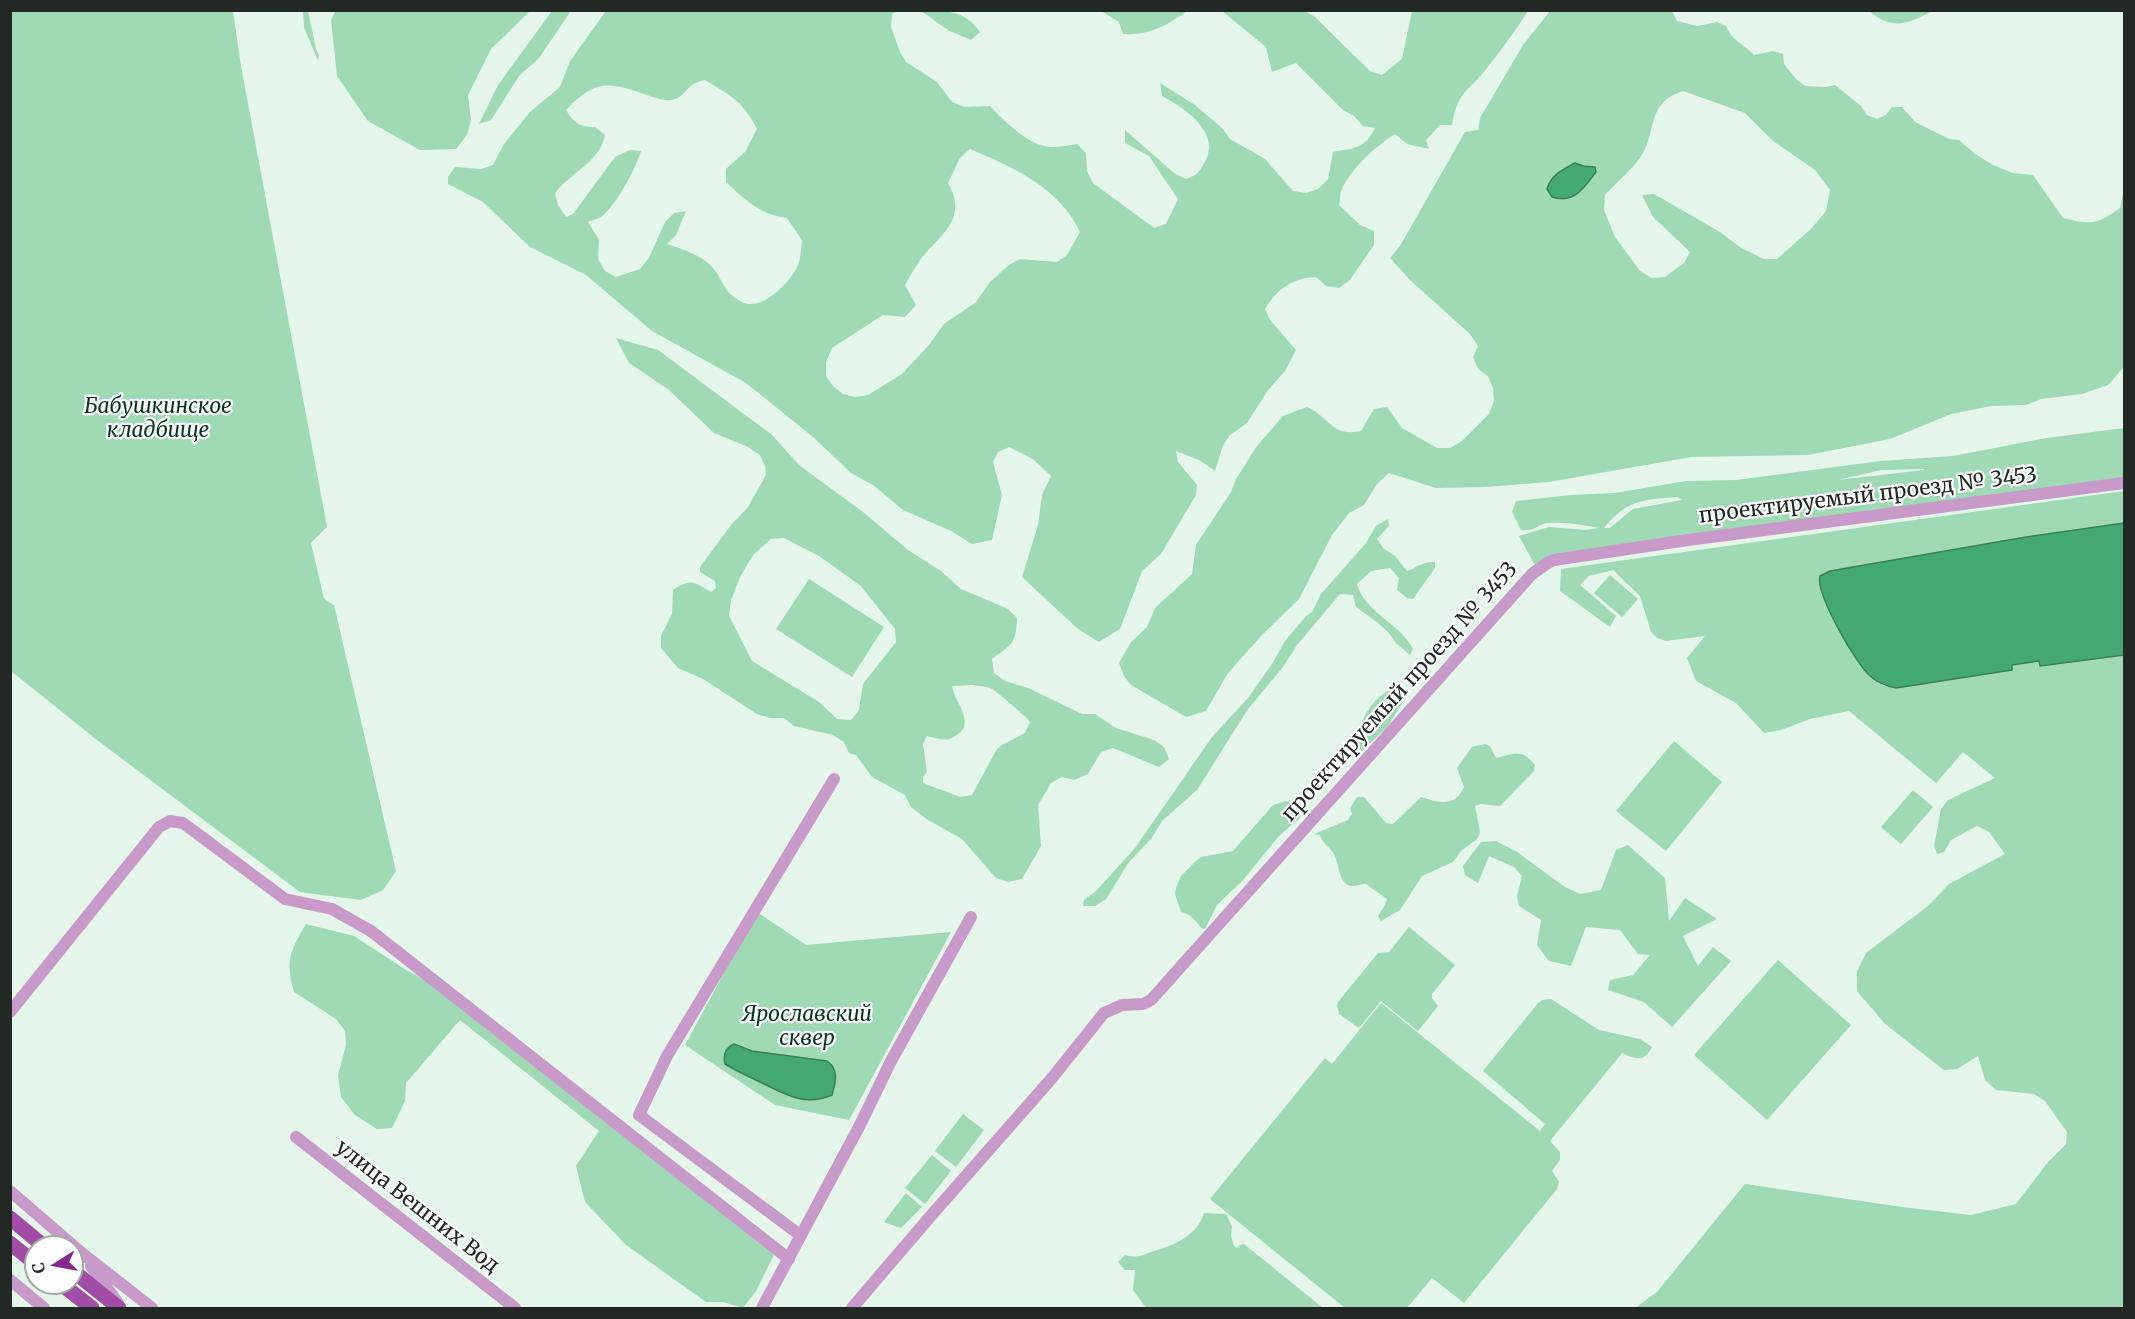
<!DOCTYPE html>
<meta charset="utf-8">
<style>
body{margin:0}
#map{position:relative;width:2135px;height:1319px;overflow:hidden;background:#e4f5e9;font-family:Merriweather,serif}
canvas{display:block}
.frame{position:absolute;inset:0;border:12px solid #222824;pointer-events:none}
.north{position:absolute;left:24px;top:1235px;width:60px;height:60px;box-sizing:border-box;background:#fbfefc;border:2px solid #a4a8a6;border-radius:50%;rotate:259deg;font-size:16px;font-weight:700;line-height:24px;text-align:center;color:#222824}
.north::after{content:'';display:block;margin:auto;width:21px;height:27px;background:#88268f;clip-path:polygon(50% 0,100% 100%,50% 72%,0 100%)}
</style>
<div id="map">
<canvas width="2135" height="1319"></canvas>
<div class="frame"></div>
<div class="north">С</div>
</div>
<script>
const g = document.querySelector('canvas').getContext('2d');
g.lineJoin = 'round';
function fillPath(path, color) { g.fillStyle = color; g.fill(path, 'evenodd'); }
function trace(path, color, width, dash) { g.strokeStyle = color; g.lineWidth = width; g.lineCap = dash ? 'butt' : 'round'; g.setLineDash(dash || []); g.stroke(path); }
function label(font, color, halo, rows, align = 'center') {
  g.font = font + ' Merriweather,serif'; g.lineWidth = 4.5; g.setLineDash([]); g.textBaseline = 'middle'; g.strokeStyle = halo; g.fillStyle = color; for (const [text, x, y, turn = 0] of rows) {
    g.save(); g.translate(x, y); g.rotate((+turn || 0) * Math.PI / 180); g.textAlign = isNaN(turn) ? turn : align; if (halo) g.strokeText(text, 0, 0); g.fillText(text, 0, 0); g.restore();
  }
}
fillPath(new Path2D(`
 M 336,10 L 530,10 L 530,11 L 491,49 L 468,95 L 471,120 L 467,135 L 456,149 L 420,150 L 368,121 L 337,76 L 331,20 Z
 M 838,10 L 897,11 L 892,14 L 891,27 L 900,52 L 906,62 L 937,82 L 952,102 L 965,107 L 990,106 C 1004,121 1031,148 1053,147 C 1061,147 1069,145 1077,144 L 1086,153 L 1087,171 L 1093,183 L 1154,228 L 1166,224 L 1178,199 L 1149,156 L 1125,143 L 1125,130 L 1174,173 L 1186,179 C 1198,175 1200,171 1206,160 C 1220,132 1185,108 1162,96 L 1160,83 L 1195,105 L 1223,129 L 1230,139 L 1265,159 L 1293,191 L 1306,193 L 1318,189 L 1328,179 L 1333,152 C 1354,148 1365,149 1375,128 L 1363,126 L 1354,116 L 1343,110 L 1296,63 L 1272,72 L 1266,47 L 1222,11 L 1305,11 L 1315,17 L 1370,71 L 1382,75 L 1402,59 L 1412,11 L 1528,11 C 1514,33 1499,53 1483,73 C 1465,93 1457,95 1452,125 L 1440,125 L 1426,140 L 1429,149 L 1407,144 L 1395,134 C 1376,146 1350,169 1341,191 C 1340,195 1340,201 1339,205 L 1360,225 L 1374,231 L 1374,245 L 1349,281 L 1339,288 L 1326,286 L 1316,277 C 1293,278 1277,289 1265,309 L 1270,320 L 1296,350 L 1285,371 L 1268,390 L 1247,423 L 1230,435 L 1223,445 L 1215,471 L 1199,460 L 1176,451 L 1178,462 L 1197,485 L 1196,495 L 1161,554 L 1142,571 L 1120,629 L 1099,642 L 1078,629 L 1022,577 L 1038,525 L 1042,495 L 1051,476 L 1033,459 L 1009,447 L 998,452 L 993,462 L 1002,495 L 992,540 L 972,544 L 951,531 L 903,510 L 873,485 L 851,473 L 813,437 L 746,383 L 652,331 L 586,275 L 530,247 L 483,202 L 448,184 L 448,177 L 455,167 L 481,169 L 493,165 L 504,144 L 530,112 L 560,87 L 570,61 L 606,11 ZM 705,80 C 731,96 743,101 757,129 L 745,152 L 726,169 L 726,182 C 745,200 761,215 787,218 L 802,240 C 801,248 801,260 797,267 C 790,283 761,312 742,302 C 721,291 725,282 712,267 C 701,255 682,249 667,244 L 676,235 L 686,211 L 674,213 L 665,222 L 649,258 L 640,269 L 616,277 L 605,271 L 598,259 L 599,240 L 588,222 C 592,220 598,219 601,217 C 616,206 636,168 641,151 L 630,150 L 615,157 L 573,214 L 566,217 L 558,205 L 555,193 C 571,172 600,162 605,135 L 595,127 C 580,127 574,123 566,110 C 598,76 612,83 653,97 C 659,99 668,102 675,99 C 688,94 685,84 705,80 ZM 970,149 C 1013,167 1060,188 1080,232 L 1067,255 L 1057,262 L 1020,259 L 1009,265 L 990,282 L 976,302 L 944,324 L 929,345 L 902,374 L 868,395 L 855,397 L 843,394 L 833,386 L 826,376 L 826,362 L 832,348 L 883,315 L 905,317 L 916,305 L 905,285 C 910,277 914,268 920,260 C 940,235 969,219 948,183 L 960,158 Z
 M 10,11 L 233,11 L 241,66 L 327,527 L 311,543 L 324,599 L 334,605 L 396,871 L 383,890 L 361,900 L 300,892 L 97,740 L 11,671 Z
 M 303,11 L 308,11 L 316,49 L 319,55 L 318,61 L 304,27 Z
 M 552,11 L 571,11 L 539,58 L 519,76 L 491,120 L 479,124 L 498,85 Z
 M 921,11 C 945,10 965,10 980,32 L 971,40 L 948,30 Z
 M 1101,11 L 1187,11 C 1169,25 1147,36 1123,34 L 1119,22 Z
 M 1550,11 L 1672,11 L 1677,21 L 1697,26 L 1717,22 L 1726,26 C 1732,41 1743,43 1754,55 L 1773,51 L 1783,54 L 1784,64 L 1797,80 L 1805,86 L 1825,87 L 1835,85 L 1861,106 L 1867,115 L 1877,119 L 1886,115 L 1892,107 L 1902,107 L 1915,122 L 1949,139 L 1959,140 L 1975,154 L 1993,165 L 2013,173 L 2033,175 L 2063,218 C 2091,225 2097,225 2120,208 L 2124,188 L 2124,367 L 2108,385 L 2082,394 L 2041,399 L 2026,405 L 1992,406 L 1951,414 L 1890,439 L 1808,455 L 1691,457 L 1549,482 L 1485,487 L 1436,488 L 1389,473 L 1377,484 L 1364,505 L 1349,513 L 1332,535 L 1299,599 L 1262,635 L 1228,673 L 1206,711 L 1186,717 L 1131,685 L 1124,676 L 1119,663 L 1131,642 L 1147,627 L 1155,608 L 1192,574 L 1196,545 L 1231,492 L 1236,479 L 1257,446 L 1283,416 L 1307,407 C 1331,418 1331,437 1361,431 L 1374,409 L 1387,407 L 1402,428 L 1437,448 L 1450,448 L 1462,441 L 1489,414 L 1494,401 L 1493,388 L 1488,376 L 1478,369 L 1473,357 L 1478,346 L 1470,334 L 1410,280 L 1390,258 L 1400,246 L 1465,132 L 1478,130 L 1480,118 L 1523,45 ZM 1683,91 L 1745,113 L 1773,141 L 1815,170 L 1830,190 L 1826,211 L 1811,229 L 1777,259 L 1764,259 L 1741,248 L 1720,232 L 1654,194 L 1642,195 L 1653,217 L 1690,252 L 1684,263 L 1665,277 L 1652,278 L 1640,271 L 1615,237 L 1604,210 L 1605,195 C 1616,183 1630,171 1640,158 C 1658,132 1645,103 1683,91 Z
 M 1869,11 L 1933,11 C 1906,24 1894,31 1869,11 Z
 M 616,338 L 658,350 L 772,435 L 799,465 L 863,512 L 908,550 L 941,571 L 961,589 L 1008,609 L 1017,618 C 1016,645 1012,644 992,659 L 994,673 L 1005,681 L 1028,688 L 1082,714 L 1095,714 L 1116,728 L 1154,740 L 1164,747 L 1169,759 L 1159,767 L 1113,748 L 1101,752 L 1088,774 L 1074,780 L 1062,777 L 1051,783 L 1038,805 L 1041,846 L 1022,879 L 1008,882 L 996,878 L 962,839 L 928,820 L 911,807 L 905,795 L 872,777 L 856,755 L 849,753 L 844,742 L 833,735 L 794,726 L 784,718 L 770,718 L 757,714 L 703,679 L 678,668 L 661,648 L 661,636 L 672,614 L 673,590 C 692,578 693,582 711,592 L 716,588 L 715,581 L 700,572 L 700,567 L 731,525 L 748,507 L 766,475 L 765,466 L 760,455 L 748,447 L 714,433 L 669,390 L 629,363 ZM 784,538 L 819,556 L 861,586 L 895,629 L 896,642 L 863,684 L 859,710 L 851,720 L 837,719 L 819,702 L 752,661 L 729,616 L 731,600 L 740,577 L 753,555 L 771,539 ZM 972,685 C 978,686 987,686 992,689 C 997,692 1028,718 1030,722 L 1025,733 L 1002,745 L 997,749 L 972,795 L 960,797 L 923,783 L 923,777 L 927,772 L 923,744 L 927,736 C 945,740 950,744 964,728 C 968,712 955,702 952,686 Z
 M 2124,428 L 2124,477 L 2120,478 L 1535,565 L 1519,536 L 1549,527 L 1586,530 L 1599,528 C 1583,525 1566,522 1549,523 C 1538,523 1536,532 1521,530 L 1512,512 L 1516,501 L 1571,495 L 1615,493 L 1686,481 L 1736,480 L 1881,461 L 1953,456 L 2046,438 ZM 1924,469 L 1924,470 L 1838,480 L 1881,470 ZM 1678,497 L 1682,500 L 1633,509 L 1610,528 L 1604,528 C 1626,500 1645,499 1678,497 Z
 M 2124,491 L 2124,523 L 2026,537 L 1825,573 L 1869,675 L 1882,685 L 1896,688 L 2012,670 L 2011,665 L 2040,661 L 2041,666 L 2124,655 L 2124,1308 L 1635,1308 L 1657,1292 L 1745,1184 L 1902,1207 L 1971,1215 L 2016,1204 L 2048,1162 L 2066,1144 L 2067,1132 L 2045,1101 L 2034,1094 L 1996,1090 L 1985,1080 L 1978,1056 L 1957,1069 L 1944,1070 L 1885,1024 L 1857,991 L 1857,971 L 1866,953 L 1928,906 L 1949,884 L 2005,854 L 1989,832 L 1977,826 L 1951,840 L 1944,852 L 1937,854 L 1934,846 L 1941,809 L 1948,800 L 1995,778 L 1963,752 L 1936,783 L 1849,711 L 1810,719 L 1781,730 L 1764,733 L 1736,703 L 1696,681 L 1687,658 L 1705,636 L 1666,641 L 1657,638 L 1651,632 L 1640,596 L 1613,570 L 1589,576 L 1580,585 L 1616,616 L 1610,627 L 1560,591 L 1561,569 Z
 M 1388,519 L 1389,526 L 1377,539 L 1384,549 L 1395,556 L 1407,571 C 1418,567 1423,561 1435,562 L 1435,568 L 1413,599 L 1407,598 L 1397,590 L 1399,578 L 1390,568 L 1371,571 L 1357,584 C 1364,612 1400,623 1413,649 L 1410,655 L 1396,643 L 1388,632 L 1378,623 L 1356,607 L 1353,595 L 1340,594 L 1297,645 L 1283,667 L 1248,709 L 1197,790 L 1162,821 L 1151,839 L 1129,862 L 1106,899 L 1095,906 L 1083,906 L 1084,900 L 1096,891 L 1135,848 L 1212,737 L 1248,698 L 1272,664 L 1285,641 L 1306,616 L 1312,612 L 1321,594 L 1366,543 L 1376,526 Z
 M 1610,575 L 1638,599 L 1622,617 L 1594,593 Z
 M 809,579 L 884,627 L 852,677 L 776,629 Z
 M 1396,687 L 1403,702 L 1388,726 L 1357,756 L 1350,753 C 1361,725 1366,699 1396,687 Z
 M 1674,741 L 1722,782 L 1666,851 L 1616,811 Z
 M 1485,744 L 1490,746 L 1496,758 C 1515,754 1521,748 1535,765 L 1534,771 L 1500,806 L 1481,804 L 1475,806 L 1479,826 L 1480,833 L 1477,839 L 1461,851 L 1453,862 L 1422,876 L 1400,910 L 1381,921 L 1378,916 L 1385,905 L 1387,899 L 1366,884 C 1360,884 1353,888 1348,885 C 1338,879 1339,863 1334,854 C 1329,846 1323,844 1320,835 L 1314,834 L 1348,820 L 1352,814 L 1350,808 L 1357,797 L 1364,797 L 1386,823 L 1393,824 L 1421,797 C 1438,803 1456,807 1464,787 L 1457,768 L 1472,747 Z
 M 1913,790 L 1933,807 L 1901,844 L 1881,827 Z
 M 1286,801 L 1298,806 L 1300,818 L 1279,836 L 1243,880 L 1217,905 L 1205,929 L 1201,928 C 1195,920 1191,914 1181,912 L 1175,894 L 1176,888 L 1181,876 L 1196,861 L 1201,857 L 1233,851 L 1273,805 Z
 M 1496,841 L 1517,852 L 1565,887 L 1580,894 L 1601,890 L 1616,850 L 1628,845 L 1665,878 L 1669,921 L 1685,898 L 1717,919 L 1683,936 L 1698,966 L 1713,947 L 1731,961 L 1672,1027 L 1644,1002 L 1608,990 L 1610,980 L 1633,975 L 1650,955 L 1638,954 L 1620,930 L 1586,927 L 1571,966 L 1549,961 L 1537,945 L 1541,920 L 1519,906 L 1517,896 L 1522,876 L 1514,867 L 1489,856 L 1478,883 L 1465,875 L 1463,866 L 1481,842 Z
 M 757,912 L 806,945 L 951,932 L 849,1120 L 775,1105 L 685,1045 Z
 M 306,924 L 354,936 L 406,970 L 434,984 L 774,1255 L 756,1291 L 743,1308 L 723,1302 L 706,1302 L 626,1245 L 585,1202 L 576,1166 L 599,1131 L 460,1020 L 406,1083 L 405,1101 L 392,1128 L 377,1129 L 355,1115 L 341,1097 L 338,1075 L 346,1045 L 345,1031 L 336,1019 L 294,992 C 285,961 290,951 306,924 Z
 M 1409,927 L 1455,965 L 1432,994 L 1432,998 L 1438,1006 L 1418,1031 L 1381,1001 L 1359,1028 L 1339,1014 L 1337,1006 L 1338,1002 L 1378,953 L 1389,952 Z
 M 1778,960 L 1851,1025 L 1767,1120 L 1694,1055 Z
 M 1551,999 L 1599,1030 L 1640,1039 L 1652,1047 C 1644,1063 1635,1059 1622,1053 L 1550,1141 L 1560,1152 L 1560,1160 L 1552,1171 L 1559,1182 L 1557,1189 L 1464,1303 L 1432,1278 L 1407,1308 L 1345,1308 L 1210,1199 L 1325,1058 L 1332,1064 L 1381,1003 L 1540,1131 L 1545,1124 L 1483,1071 L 1538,1003 L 1542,1000 Z
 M 963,1114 L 984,1130 L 956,1167 L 935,1151 Z
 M 932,1155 L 951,1171 L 925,1204 L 905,1188 Z
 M 906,1193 L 922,1207 L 901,1228 L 884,1222 Z
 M 1204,1213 L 1226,1214 L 1232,1226 L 1231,1236 L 1234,1246 L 1237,1248 L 1240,1245 L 1244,1244 L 1323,1308 L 1146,1308 L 1133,1290 L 1135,1270 L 1125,1270 L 1118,1262 L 1125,1255 C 1140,1259 1144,1254 1157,1250 C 1177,1244 1198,1234 1204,1213 Z`), '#9fdab4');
const water = new Path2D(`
 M 1575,163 L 1583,166 L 1595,167 L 1596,172 C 1584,188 1574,204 1552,197 L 1547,189 C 1551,175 1562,170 1575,163 Z
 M 2124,523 L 2124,655 L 2040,666 L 2039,661 L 2012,665 L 2012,670 L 1896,688 C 1886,686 1878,683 1870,676 C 1856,664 1815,593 1820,576 L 1830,571 L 2026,537 Z
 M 734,1044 L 752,1051 L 827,1061 C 839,1069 836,1082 832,1095 C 804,1107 785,1094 760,1082 C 748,1076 736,1071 725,1064 C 723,1055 725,1048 734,1044 Z`);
fillPath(water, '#43a970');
trace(water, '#398259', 1.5);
trace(new Path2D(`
 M 10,1012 L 159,827 L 170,821 L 183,823 L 285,899 L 332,909 L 371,931 L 789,1259
 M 296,1137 L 515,1308
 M 10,1191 L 83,1254 L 152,1308
 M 800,1235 L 639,1115 L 667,1056 L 834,779
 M 91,1266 L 118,1303
 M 10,1280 L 44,1308
 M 762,1308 L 860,1125 L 891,1061 L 971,917
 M 852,1308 L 929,1218 L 1052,1078 L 1104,1013 L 1122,1005 L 1143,1004 L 1151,1000 L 1532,574 L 1549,562 L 1554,560 L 1688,540 L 2124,483`), '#c89aca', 12);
trace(new Path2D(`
 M 10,1218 L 45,1247
 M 10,1243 L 36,1264
 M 72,1270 L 119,1308
 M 60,1283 L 92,1308`), '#a14da7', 15);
label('italic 21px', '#07341d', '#fbfefc', [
 ["Бабушкинское",158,407],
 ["кладбище",158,431],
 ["Ярославский",807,1015],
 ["сквер",807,1039]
]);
label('21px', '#222824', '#fbfefc', [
 ["проектируемый проезд № 3453",1868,496,-7],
 ["проектируемый проезд № 3453",1400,692,-48],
 ["улица Вешних Вод",417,1207,38]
]);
</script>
